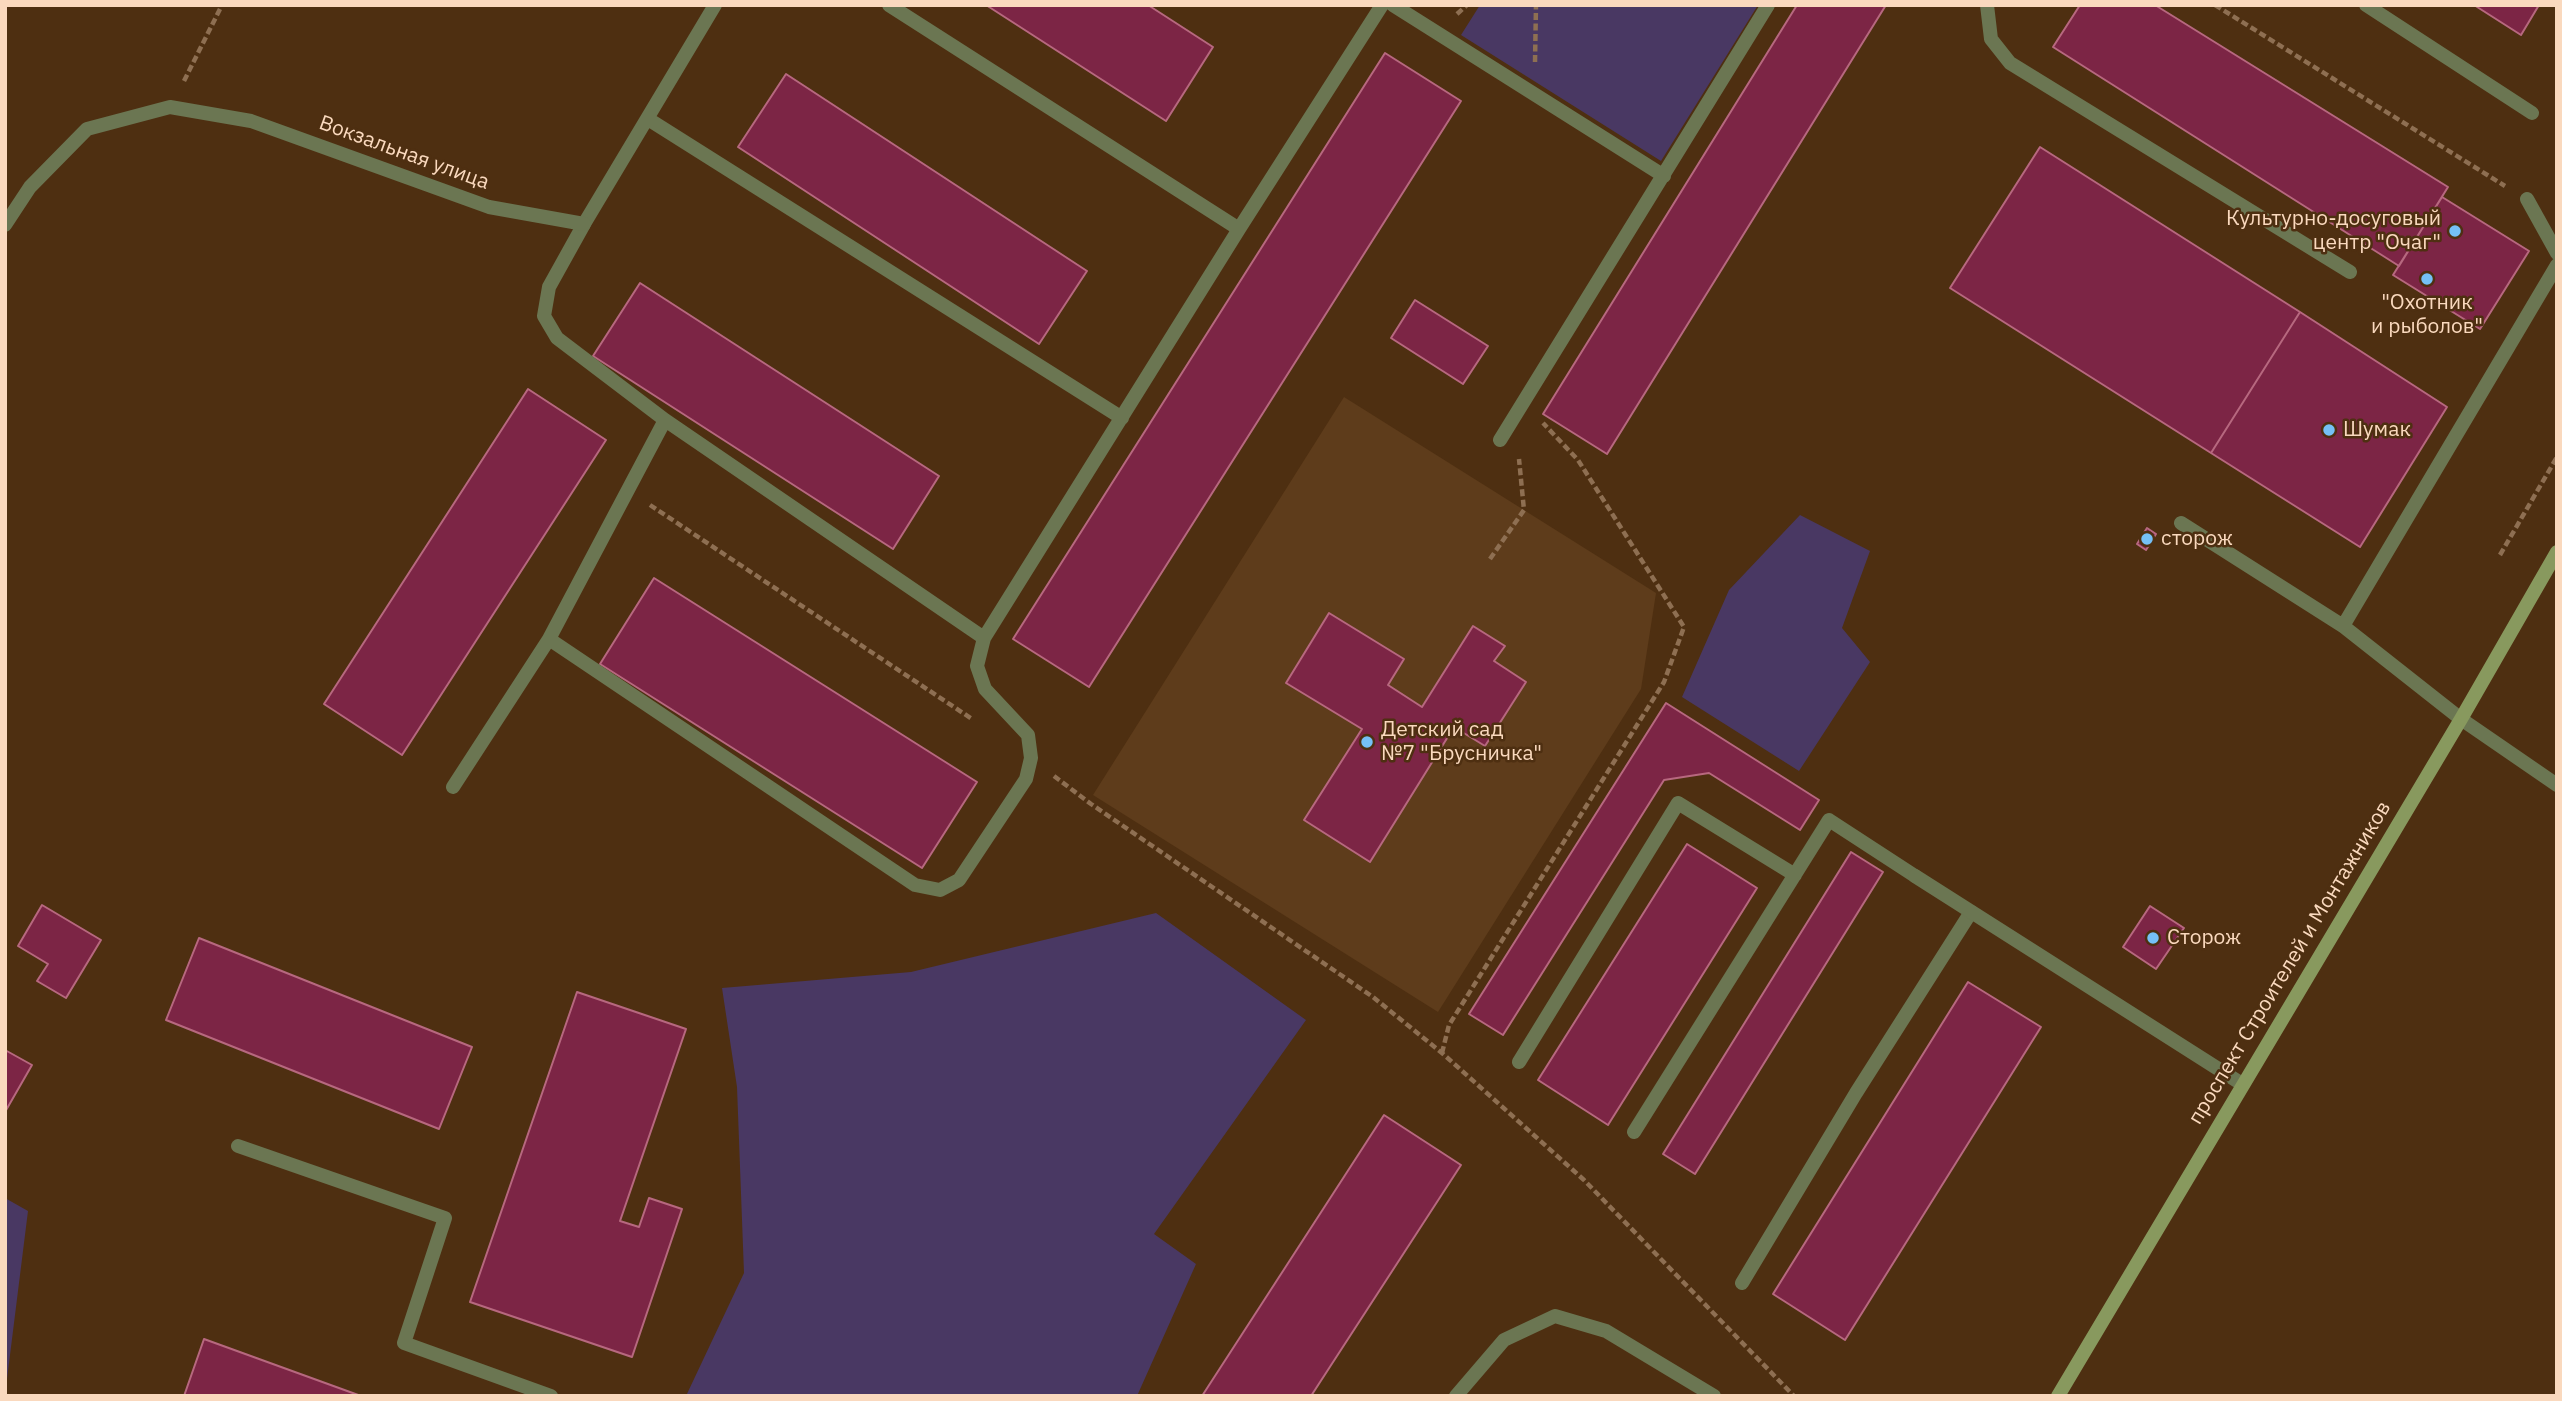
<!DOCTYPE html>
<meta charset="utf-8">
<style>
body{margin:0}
#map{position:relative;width:2562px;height:1401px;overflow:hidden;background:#4e2f11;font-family:"IBM Plex Sans",sans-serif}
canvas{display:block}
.frame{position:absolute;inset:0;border:7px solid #fad9be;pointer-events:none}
</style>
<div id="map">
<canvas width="2562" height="1401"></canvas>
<div class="frame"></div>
</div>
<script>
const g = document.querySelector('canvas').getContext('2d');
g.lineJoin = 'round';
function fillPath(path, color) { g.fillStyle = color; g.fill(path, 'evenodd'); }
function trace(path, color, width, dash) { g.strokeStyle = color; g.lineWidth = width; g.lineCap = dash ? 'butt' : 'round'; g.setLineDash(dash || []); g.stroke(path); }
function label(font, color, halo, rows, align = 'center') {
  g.font = font + ' "IBM Plex Sans",sans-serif'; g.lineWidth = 5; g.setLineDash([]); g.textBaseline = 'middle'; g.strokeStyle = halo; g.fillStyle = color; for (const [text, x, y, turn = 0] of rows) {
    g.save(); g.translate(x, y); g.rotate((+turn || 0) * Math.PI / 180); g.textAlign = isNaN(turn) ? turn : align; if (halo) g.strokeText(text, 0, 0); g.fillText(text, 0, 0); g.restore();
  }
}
fillPath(new Path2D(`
 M 1344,397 L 1656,593 L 1641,689 L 1438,1012 L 1093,795 Z`), '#5e3c1b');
fillPath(new Path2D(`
 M 1480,5 L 1758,5 L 1661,161 L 1461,35 Z
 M 1800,515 L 1870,551 L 1842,628 L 1870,662 L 1799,771 L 1682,697 L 1729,590 Z
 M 1156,913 L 1306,1020 L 1154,1234 L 1196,1264 L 1137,1396 L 686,1396 L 744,1273 L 737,1087 L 722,988 L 911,972 Z
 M 5,1198 L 28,1211 L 5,1395 Z`), '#493863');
const building = new Path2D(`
 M 986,5 L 1148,5 L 1213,47 L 1166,121 Z
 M 1797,5 L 1886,5 L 1607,454 L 1543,414 Z
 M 2080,5 L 2155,5 L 2448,187 L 2399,266 L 2053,47 Z
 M 2474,5 L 2539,5 L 2521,35 Z
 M 1385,53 L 1461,101 L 1089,687 L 1013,639 Z
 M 786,74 L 1087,271 L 1039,344 L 738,147 Z
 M 2040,147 L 2300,312 L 2211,453 L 1950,288 Z
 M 2442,197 L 2529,251 L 2480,329 L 2393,275 Z
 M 640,283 L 939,476 L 893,549 L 593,356 Z
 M 1415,300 L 1488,346 L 1463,384 L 1391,338 Z
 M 2300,312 L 2447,407 L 2360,547 L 2211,453 Z
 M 528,389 L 606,440 L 402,755 L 324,704 Z
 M 2147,528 L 2156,534 L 2146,550 L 2137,544 Z
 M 654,578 L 977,782 L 922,868 L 600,664 Z
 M 1329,613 L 1404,659 L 1388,685 L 1422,707 L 1473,626 L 1505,646 L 1494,661 L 1526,682 L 1485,746 L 1454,727 L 1370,862 L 1304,820 L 1362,729 L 1286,683 Z
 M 1666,703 L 1819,800 L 1800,830 L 1709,773 L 1664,780 L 1503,1035 L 1469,1014 Z
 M 1687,844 L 1757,888 L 1608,1125 L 1538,1080 Z
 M 1851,852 L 1883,872 L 1695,1174 L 1663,1154 Z
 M 42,905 L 101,940 L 66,998 L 37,981 L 48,964 L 18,946 Z
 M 2150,906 L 2184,928 L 2156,969 L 2123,947 Z
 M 199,938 L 472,1047 L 439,1129 L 166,1020 Z
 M 1968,982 L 2041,1027 L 1845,1340 L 1773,1294 Z
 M 577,992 L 686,1029 L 620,1221 L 639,1227 L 649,1198 L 682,1209 L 632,1357 L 470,1302 Z
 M 5,1050 L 32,1065 L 5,1112 Z
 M 1384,1115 L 1461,1165 L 1311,1396 L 1202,1396 Z
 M 204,1339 L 361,1396 L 184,1396 Z`);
fillPath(building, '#7c2545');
trace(building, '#b7687f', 2);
trace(new Path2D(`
 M 2215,5 L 2505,186
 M 1457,14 L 1467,5
 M 1535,62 L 1536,5
 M 184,81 L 222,5
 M 650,505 L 972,719
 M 2500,555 L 2557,457
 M 1490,559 L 1524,510 L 1519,459
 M 1054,776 L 1091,804 L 1373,997 L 1442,1053 L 1584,1180 L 1794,1396
 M 1442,1053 L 1449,1025 L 1664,682 L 1684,627 L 1578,460 L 1543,423`), '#8e6f52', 4.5, [7, 3.5]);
trace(new Path2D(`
 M 715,5 L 584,224 L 549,287 L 544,316 L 557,338 L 665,420 L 984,638 L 1239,229 L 1382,5
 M 889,5 L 1239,229
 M 1393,5 L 1664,176
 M 1987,5 L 1991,39 L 2010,63 L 2350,272
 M 2366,5 L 2532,113
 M 648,119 L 1122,418
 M 2527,199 L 2557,253
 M 665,420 L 549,639 L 915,885 L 940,890 L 959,880 L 1026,779 L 1031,758 L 1028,735 L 985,689 L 977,666 L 984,638
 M 1500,440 L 1768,5
 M 2181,523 L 2343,626 L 2461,719 L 2557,785
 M 2343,626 L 2557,265
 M 453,787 L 549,639
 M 1519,1062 L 1678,803 L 1795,875
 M 1634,1132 L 1829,820 L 1915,876
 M 238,1146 L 445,1218 L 404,1343 L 551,1396
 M 1742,1283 L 1856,1093 L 1971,912
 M 1456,1396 L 1504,1340 L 1555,1316 L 1606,1331 L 1714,1396`), '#6b7652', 14);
trace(new Path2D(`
 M 5,225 L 30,187 L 87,129 L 170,107 L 251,121 L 489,207 L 584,224
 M 1915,876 L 2242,1084`), '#6b7652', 14);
trace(new Path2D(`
 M 2058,1396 L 2461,719 L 2557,552`), '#88995e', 14);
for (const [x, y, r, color] of [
 [2455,231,7,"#75c0f6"],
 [2427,279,7,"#75c0f6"],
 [2329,430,7,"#75c0f6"],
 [2147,539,7,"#75c0f6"],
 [1367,742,7,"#75c0f6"],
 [2153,938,7,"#75c0f6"]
]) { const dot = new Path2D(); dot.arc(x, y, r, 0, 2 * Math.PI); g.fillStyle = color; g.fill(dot); trace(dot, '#4e2f11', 2.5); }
label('21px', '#fad9be', '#4e2f11', [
 ["Вокзальная улица",404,153,20],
 ["проспект Строителей и Монтажников",2290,963,-59]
]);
label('21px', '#fad9be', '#4e2f11', [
 ["Культурно-досуговый",2441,219,"right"],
 ["центр \"Очаг\"",2441,243,"right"],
 ["\"Охотник",2427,303,"center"],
 ["и рыболов\"",2427,327,"center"],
 ["Шумак",2343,430],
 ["сторож",2161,539],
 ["Детский сад",1381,730],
 ["№7 \"Брусничка\"",1381,754],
 ["Сторож",2167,938]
], 'left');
</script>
